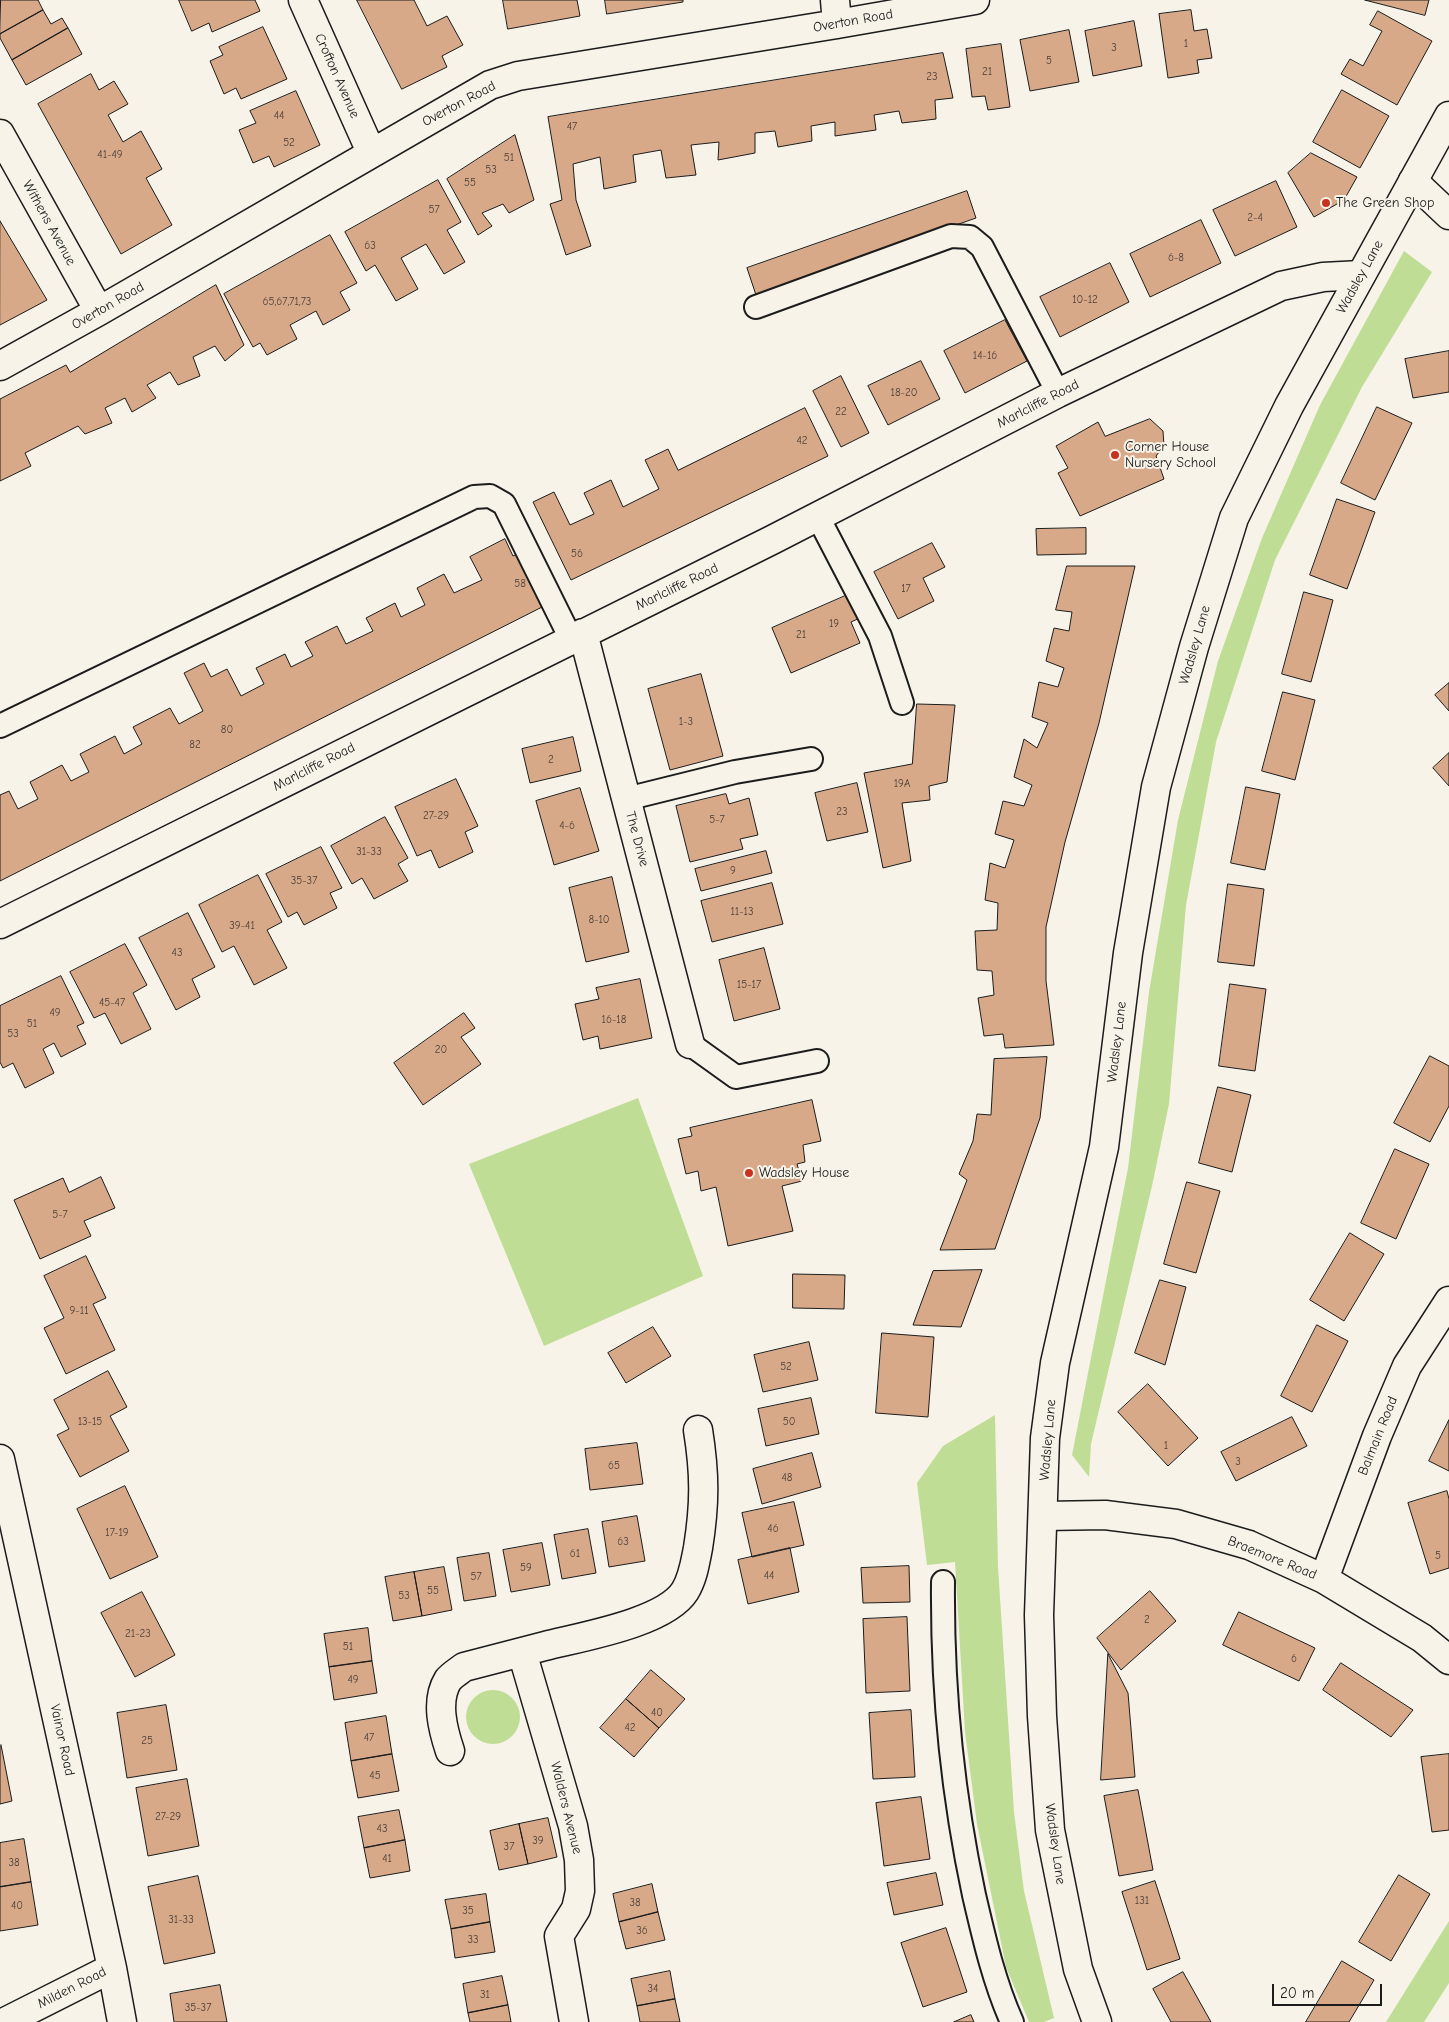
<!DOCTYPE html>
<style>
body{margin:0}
#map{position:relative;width:1449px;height:2022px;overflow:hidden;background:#f7f3e8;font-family:"Comic Neue",sans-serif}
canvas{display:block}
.scale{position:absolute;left:1272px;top:1984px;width:110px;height:22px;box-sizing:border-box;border:2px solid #1c1c1c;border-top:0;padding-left:6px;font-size:15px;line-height:18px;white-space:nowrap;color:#1c1c1c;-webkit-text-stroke:4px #f7f3e8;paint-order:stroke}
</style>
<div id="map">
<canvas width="1449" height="2022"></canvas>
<div class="scale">20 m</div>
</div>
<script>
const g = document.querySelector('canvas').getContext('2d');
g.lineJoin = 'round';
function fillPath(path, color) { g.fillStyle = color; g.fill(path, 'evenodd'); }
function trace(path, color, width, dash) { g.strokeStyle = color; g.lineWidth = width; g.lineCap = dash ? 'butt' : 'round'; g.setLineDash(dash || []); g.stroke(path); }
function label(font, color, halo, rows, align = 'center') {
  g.font = font + ' "Comic Neue",sans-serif'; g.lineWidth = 4; g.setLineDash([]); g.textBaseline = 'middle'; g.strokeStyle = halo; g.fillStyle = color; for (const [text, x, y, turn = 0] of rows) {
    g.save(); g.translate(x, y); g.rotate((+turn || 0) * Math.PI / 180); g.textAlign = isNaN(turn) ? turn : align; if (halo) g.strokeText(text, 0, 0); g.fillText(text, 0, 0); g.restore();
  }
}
fillPath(new Path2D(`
 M 1404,251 L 1432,272 L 1362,387 L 1275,560 L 1216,742 L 1186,905 L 1169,1104 L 1152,1186 L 1091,1444 L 1089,1477 L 1072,1455 L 1128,1168 L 1149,992 L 1178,820 L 1218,661 L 1262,538 L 1320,405 Z
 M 638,1098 L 703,1276 L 544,1346 L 469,1164 Z
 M 995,1415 L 998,1567 L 1014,1812 L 1024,1891 L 1054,2018 L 1044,2022 L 1029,2022 L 1006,1967 L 977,1824 L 965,1732 L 955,1562 L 927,1565 L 917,1483 L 943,1446 Z
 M466 1717a27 27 0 1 1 54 0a27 27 0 1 1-54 0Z
 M 1449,1921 L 1449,1983 L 1424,2022 L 1386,2022 Z`), '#c0dd95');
const building = new Path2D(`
 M 1,0 L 38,0 L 43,10 L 0,34 Z
 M 179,0 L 255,0 L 260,11 L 212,32 L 209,23 L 192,31 Z
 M 357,0 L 414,0 L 427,26 L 447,16 L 463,45 L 442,56 L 447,67 L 402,89 Z
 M 503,0 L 577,0 L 580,16 L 508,29 Z
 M 605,0 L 683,0 L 683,2 L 607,14 Z
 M 1365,0 L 1429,0 L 1425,15 Z
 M 43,10 L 51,24 L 62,18 L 68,28 L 12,60 L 0,38 L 0,34 Z
 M 1191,10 L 1194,31 L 1207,29 L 1212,58 L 1197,60 L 1199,73 L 1168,78 L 1159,14 Z
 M 1378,11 L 1432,41 L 1397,105 L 1341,74 L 1350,59 L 1363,66 L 1382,31 L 1370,25 Z
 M 1134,21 L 1142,66 L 1093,76 L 1085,31 Z
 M 263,27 L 287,79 L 241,99 L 236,88 L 224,94 L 210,61 L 223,55 L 219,47 Z
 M 68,28 L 82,54 L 26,85 L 12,60 Z
 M 1069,30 L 1079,82 L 1030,91 L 1020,40 Z
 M 1001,44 L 1010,107 L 988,110 L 985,96 L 972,97 L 966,49 Z
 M 943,53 L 953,98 L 935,100 L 936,119 L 902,123 L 899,111 L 874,115 L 876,130 L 835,136 L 835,122 L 811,126 L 812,141 L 778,147 L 775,131 L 755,133 L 755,153 L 718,160 L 719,142 L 691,145 L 696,175 L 666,178 L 661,150 L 633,155 L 636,182 L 604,189 L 600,157 L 573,164 L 576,200 L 591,246 L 566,255 L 550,204 L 562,200 L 548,117 Z
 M 91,74 L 99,90 L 114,81 L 128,104 L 108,115 L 123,142 L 141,131 L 162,169 L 146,178 L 172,225 L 121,254 L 38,104 Z
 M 1342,90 L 1389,116 L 1360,168 L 1313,142 Z
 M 296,91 L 320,145 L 274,167 L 269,156 L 253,163 L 239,130 L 256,123 L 250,111 Z
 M 515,135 L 534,200 L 509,213 L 503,204 L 482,213 L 492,226 L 478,235 L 447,179 Z
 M 1311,153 L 1357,177 L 1344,200 L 1314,217 L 1288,173 Z
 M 438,180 L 461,222 L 447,230 L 465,262 L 444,274 L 426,244 L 401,258 L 418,289 L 396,301 L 375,265 L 366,271 L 345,232 Z
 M 1276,181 L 1297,227 L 1235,256 L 1213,210 Z
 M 967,191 L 976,218 L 756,295 L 747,268 Z
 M 1201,220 L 1221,263 L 1150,297 L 1130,254 Z
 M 0,221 L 47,300 L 0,325 Z
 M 330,235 L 357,283 L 340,292 L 350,310 L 323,325 L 316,311 L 290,325 L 297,339 L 267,355 L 260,343 L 253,347 L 224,294 Z
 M 1110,263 L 1129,302 L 1060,337 L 1040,297 Z
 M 216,285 L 244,345 L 225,361 L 215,346 L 193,357 L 200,376 L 178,385 L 170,372 L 147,385 L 156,398 L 132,412 L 125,398 L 105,408 L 112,423 L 85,434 L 78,426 L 25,453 L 31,466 L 0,481 L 0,399 L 66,365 L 70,372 Z
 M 1005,320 L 1027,361 L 965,393 L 944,351 Z
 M 1449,351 L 1449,392 L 1413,398 L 1405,359 Z
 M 921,361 L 940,399 L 888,425 L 868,386 Z
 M 841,376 L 869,433 L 841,447 L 813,391 Z
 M 1377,407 L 1412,423 L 1375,500 L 1341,483 Z
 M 805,408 L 828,456 L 571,580 L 533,502 L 554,492 L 570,525 L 594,514 L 584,493 L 611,480 L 623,507 L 659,489 L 645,460 L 668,449 L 678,470 Z
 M 1150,419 L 1163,431 L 1164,446 L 1156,456 L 1164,479 L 1080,516 L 1058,473 L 1068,468 L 1056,446 L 1098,422 L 1105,436 Z
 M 1337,499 L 1375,512 L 1347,589 L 1310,575 Z
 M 1086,528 L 1086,554 L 1037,555 L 1036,529 Z
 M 505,539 L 513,556 L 525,550 L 552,602 L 0,881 L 0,795 L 9,791 L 18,809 L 38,799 L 30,782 L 62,765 L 71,781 L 89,772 L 80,754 L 115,736 L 124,754 L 142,744 L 133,727 L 170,708 L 179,724 L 203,711 L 184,673 L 204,663 L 211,677 L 227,669 L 241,696 L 264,684 L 256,668 L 285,654 L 291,667 L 313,656 L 305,642 L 337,626 L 346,644 L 373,631 L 366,618 L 395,603 L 401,617 L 425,605 L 417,588 L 444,574 L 454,593 L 482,580 L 470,557 Z
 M 932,543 L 945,567 L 923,578 L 934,601 L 898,619 L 874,572 Z
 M 1067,566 L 1135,566 L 1099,723 L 1065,842 L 1046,927 L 1046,981 L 1054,1045 L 1005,1048 L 1003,1034 L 984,1036 L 978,998 L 994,995 L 992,971 L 977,970 L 975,931 L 997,930 L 998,903 L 985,900 L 990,863 L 1005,868 L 1014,840 L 995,834 L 1003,801 L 1024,806 L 1032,785 L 1014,777 L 1024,739 L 1037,748 L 1048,723 L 1032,717 L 1039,682 L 1058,687 L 1064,668 L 1046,661 L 1054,628 L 1069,631 L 1072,612 L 1056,610 Z
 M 1304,592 L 1333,600 L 1311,682 L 1282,674 Z
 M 852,593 L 862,617 L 851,622 L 860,643 L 791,673 L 772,628 Z
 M 701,674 L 723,756 L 670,770 L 648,689 Z
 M 1449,683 L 1449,711 L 1435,695 Z
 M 1283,692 L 1315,700 L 1295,780 L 1262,771 Z
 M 917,704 L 955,705 L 947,782 L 929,786 L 930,800 L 902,803 L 911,861 L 883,868 L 864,773 L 912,764 Z
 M 573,737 L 581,771 L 530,783 L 522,749 Z
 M 1449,753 L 1449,786 L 1433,768 Z
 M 456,779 L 478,826 L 465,832 L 473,852 L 439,868 L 431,850 L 417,856 L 395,807 Z
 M 857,783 L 868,832 L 827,841 L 815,793 Z
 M 1246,787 L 1280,794 L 1265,870 L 1231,863 Z
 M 580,788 L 599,851 L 554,865 L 536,801 Z
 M 726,794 L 729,804 L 749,798 L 758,835 L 740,839 L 743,849 L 690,862 L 676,806 Z
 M 385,817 L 408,858 L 398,864 L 408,881 L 374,899 L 362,878 L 352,884 L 331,846 Z
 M 321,847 L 342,888 L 330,893 L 337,908 L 304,925 L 297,912 L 288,917 L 266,874 Z
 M 766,851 L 772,873 L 701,891 L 695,869 Z
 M 258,875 L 282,922 L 267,930 L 287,968 L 254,985 L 234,946 L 222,952 L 199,905 Z
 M 612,877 L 629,952 L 586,962 L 569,888 Z
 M 772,883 L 783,924 L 712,942 L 701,901 Z
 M 1228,884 L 1264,889 L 1254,966 L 1218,962 Z
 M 188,913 L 215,967 L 192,979 L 200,997 L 176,1010 L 139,938 Z
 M 125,944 L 147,985 L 133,993 L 151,1029 L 121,1044 L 105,1013 L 94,1018 L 70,972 Z
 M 764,948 L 780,1009 L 734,1021 L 719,960 Z
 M 61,976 L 84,1023 L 77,1026 L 86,1044 L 61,1057 L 54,1043 L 43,1049 L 54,1073 L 25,1088 L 13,1063 L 3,1068 L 0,1062 L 0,1006 Z
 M 640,979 L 652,1038 L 600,1049 L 598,1036 L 583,1040 L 575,1004 L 599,999 L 596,988 Z
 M 1230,984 L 1266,989 L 1255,1071 L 1219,1066 Z
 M 464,1013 L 475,1028 L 461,1037 L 481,1064 L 423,1105 L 394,1063 Z
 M 1430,1056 L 1449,1066 L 1449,1106 L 1430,1142 L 1394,1123 Z
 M 1047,1057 L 1040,1118 L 995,1249 L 940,1250 L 967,1180 L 959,1174 L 973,1141 L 977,1114 L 991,1115 L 994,1059 Z
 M 1218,1087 L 1251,1095 L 1232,1172 L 1199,1163 Z
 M 812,1100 L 821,1141 L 803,1145 L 805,1162 L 797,1164 L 802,1181 L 782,1186 L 793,1231 L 728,1246 L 716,1187 L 701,1191 L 698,1171 L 686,1174 L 678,1139 L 692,1136 L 690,1128 Z
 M 1395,1149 L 1429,1164 L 1396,1239 L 1361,1223 Z
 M 101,1177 L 115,1208 L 84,1221 L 91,1236 L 40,1259 L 14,1200 L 63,1178 L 69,1192 Z
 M 1187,1182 L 1220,1191 L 1196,1273 L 1164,1264 Z
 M 1350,1233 L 1384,1254 L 1344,1321 L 1310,1300 Z
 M 86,1256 L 106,1298 L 93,1304 L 115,1350 L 66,1374 L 44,1328 L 64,1318 L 44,1276 Z
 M 982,1270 L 961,1327 L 913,1325 L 933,1271 Z
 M 793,1274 L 845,1275 L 844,1309 L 793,1308 Z
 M 1160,1280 L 1186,1287 L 1165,1365 L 1135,1353 Z
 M 1317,1325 L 1348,1341 L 1312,1412 L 1281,1396 Z
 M 653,1327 L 671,1356 L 626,1383 L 608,1353 Z
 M 882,1333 L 934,1337 L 928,1417 L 876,1413 Z
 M 809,1342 L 818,1380 L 763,1392 L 754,1355 Z
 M 108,1371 L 127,1407 L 110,1416 L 129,1451 L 80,1477 L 57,1435 L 69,1429 L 54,1400 Z
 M 1148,1384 L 1198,1438 L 1168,1466 L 1118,1412 Z
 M 811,1398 L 819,1434 L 766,1446 L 758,1409 Z
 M 1292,1417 L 1307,1446 L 1236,1481 L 1221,1452 Z
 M 1449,1420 L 1449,1471 L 1429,1461 Z
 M 637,1443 L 643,1484 L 590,1490 L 585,1449 Z
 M 812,1453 L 821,1487 L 762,1504 L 753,1469 Z
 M 125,1486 L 158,1557 L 110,1579 L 77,1509 Z
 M 1447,1491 L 1449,1499 L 1449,1568 L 1430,1574 L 1408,1503 Z
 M 794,1502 L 804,1545 L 752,1557 L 742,1513 Z
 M 637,1516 L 645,1561 L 609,1567 L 602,1522 Z
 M 588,1529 L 596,1573 L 562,1579 L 554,1535 Z
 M 542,1543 L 550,1585 L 511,1592 L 503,1550 Z
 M 790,1548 L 799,1592 L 748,1604 L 738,1560 Z
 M 489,1553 L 496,1596 L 464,1601 L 457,1558 Z
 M 909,1566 L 910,1602 L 863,1603 L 861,1568 Z
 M 444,1567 L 452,1610 L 422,1616 L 414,1572 Z
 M 414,1572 L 422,1616 L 393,1621 L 385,1577 Z
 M 1150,1591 L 1176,1621 L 1121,1670 L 1097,1638 Z
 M 142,1592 L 175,1655 L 135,1677 L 101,1613 Z
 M 1239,1612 L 1315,1648 L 1299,1681 L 1223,1645 Z
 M 907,1617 L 910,1691 L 866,1693 L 863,1619 Z
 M 368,1628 L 372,1661 L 329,1667 L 324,1634 Z
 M 1108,1654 L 1128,1693 L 1135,1777 L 1101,1780 Z
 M 372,1661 L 377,1693 L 334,1700 L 329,1667 Z
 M 1341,1663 L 1413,1710 L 1391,1737 L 1323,1690 Z
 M 651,1670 L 685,1699 L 659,1728 L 626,1699 Z
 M 626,1699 L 659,1728 L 634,1757 L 600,1728 Z
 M 166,1705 L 177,1770 L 127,1778 L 117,1713 Z
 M 911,1710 L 915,1777 L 873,1779 L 869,1713 Z
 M 386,1716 L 392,1754 L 351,1761 L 345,1723 Z
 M 1,1745 L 12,1801 L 0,1804 L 0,1746 Z
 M 392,1754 L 399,1791 L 358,1798 L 351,1761 Z
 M 1449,1754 L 1449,1830 L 1432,1832 L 1421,1757 Z
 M 187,1779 L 199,1846 L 148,1856 L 136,1788 Z
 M 1138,1790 L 1153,1870 L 1119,1876 L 1104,1796 Z
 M 921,1797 L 930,1859 L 884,1866 L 876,1803 Z
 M 399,1810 L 405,1840 L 364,1848 L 358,1817 Z
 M 548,1818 L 557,1857 L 528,1864 L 519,1824 Z
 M 519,1824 L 528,1864 L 499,1870 L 490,1831 Z
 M 24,1839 L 31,1882 L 0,1887 L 0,1843 Z
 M 405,1840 L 410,1871 L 370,1878 L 364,1848 Z
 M 936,1873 L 943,1905 L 894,1915 L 887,1883 Z
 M 1399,1875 L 1430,1894 L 1391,1961 L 1359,1942 Z
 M 198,1876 L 215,1953 L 164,1964 L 148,1887 Z
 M 1155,1881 L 1180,1959 L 1147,1970 L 1122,1892 Z
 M 31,1882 L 38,1925 L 0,1931 L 0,1887 Z
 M 652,1884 L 658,1912 L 619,1922 L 613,1894 Z
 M 486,1894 L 490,1922 L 451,1929 L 445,1900 Z
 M 658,1912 L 665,1940 L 626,1949 L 619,1922 Z
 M 490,1922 L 495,1952 L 455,1958 L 451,1929 Z
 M 946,1928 L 967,1992 L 923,2007 L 901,1943 Z
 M 1342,1961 L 1374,1980 L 1349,2022 L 1306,2022 Z
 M 670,1971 L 675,1999 L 637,2006 L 631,1979 Z
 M 1183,1972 L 1211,2022 L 1171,2022 L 1153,1989 Z
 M 502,1976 L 508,2005 L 468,2013 L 463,1984 Z
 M 220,1985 L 227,2022 L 174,2022 L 170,1994 Z
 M 675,1999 L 680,2022 L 640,2022 L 637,2006 Z
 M 508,2005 L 511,2022 L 470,2022 L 468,2013 Z
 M 971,2015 L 974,2022 L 954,2022 Z`);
fillPath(building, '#d8a989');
trace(building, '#1c1c1c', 1);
const lane = new Path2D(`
 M 756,307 L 951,236 L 970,237 L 982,247 L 1058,393
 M 818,517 L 880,636 L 902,703
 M 0,726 L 474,497 L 490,496 L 504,504 L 571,639
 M 626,799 L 735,772 L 811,759
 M 690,1044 L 736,1077 L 817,1061
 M 943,1582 C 942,1688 952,1792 974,1895 C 984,1938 994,1982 1012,2022`);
const street = new Path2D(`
 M 303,0 L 371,152
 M 835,0 L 837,24
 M 0,134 L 99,311
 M 1413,181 L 1449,215
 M 0,366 L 99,311 L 490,85 L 518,76 L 837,24 L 975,0
 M 583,633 L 690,1044
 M 0,924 L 772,540 L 1058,393 L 1281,286 L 1323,277 L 1361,275
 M 0,1459 L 112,1968 L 122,2022
 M 1043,1516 L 1105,1515 L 1176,1524 L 1249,1545 L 1324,1579 L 1422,1638 L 1449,1660
 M 1324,1579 L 1377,1436 L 1407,1366 L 1449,1301
 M 522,1652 L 573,1826 L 579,1860 L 580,1891 L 576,1909 L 559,1936 L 574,2022
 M 450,1751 C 443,1730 435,1701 448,1680 C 452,1675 459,1671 464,1667 C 491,1660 518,1653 545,1646 C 580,1637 665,1623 685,1591 C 693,1578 695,1563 698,1548 C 705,1504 705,1474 698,1430
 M 5,2022 L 112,1968`);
const secondary = new Path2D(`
 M 1097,2022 L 1078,1969 L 1050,1830 L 1042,1716 L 1039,1615 L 1045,1438 L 1055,1363 L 1104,1147 L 1128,953 L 1156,787 L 1194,647 L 1234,518 L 1289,406 L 1449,116`);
trace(lane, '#1c1c1c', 26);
trace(street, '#1c1c1c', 31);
trace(secondary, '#1c1c1c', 31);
trace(lane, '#f7f3e8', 22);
trace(street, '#f7f3e8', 28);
trace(secondary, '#f7f3e8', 28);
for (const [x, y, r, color] of [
 [1326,203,5,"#c8321e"],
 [1115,455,5,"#c8321e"],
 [749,1173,5,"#c8321e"]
]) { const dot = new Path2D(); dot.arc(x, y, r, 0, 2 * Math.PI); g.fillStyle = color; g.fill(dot); trace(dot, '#f7f3e8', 2); }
label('11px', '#4b3f37', null, [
 ["1",1186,44],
 ["3",1114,48],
 ["5",1049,61],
 ["21",987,72],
 ["23",932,77],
 ["44",279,116],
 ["47",572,127],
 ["52",289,143],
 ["41-49",110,155],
 ["51",509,158],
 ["53",491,170],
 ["55",470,183],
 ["57",434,210],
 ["2-4",1255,218],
 ["63",370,246],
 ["6-8",1176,258],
 ["10-12",1085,300],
 ["65,67,71,73",287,302],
 ["14-16",985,356],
 ["18-20",904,393],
 ["22",841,412],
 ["42",802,441],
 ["56",577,554],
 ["58",520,584],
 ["17",906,589],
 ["19",834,624],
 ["21",801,635],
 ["1-3",686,722],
 ["80",227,730],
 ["82",195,745],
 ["2",551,760],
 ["19A",902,784],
 ["23",842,812],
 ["27-29",436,816],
 ["5-7",717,820],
 ["4-6",567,826],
 ["31-33",369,852],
 ["9",733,871],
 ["35-37",304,881],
 ["11-13",742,912],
 ["8-10",599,920],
 ["39-41",242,926],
 ["43",177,953],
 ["15-17",749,985],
 ["45-47",112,1003],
 ["49",55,1013],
 ["16-18",614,1020],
 ["51",32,1024],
 ["53",13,1034],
 ["20",441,1050],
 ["5-7",60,1215],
 ["9-11",79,1311],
 ["52",786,1367],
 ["13-15",90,1422],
 ["50",789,1422],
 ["1",1166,1446],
 ["3",1238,1462],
 ["65",614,1466],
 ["48",787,1478],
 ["46",773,1529],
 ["17-19",117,1533],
 ["63",623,1542],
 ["61",575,1554],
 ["5",1438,1556],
 ["59",526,1568],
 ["44",769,1576],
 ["57",476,1577],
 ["55",433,1591],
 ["53",404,1596],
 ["2",1147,1620],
 ["21-23",138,1634],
 ["51",348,1647],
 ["6",1294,1659],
 ["49",353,1680],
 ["40",657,1713],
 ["42",630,1728],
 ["47",369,1738],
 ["25",147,1741],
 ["45",375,1776],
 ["27-29",168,1817],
 ["43",382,1829],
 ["39",538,1841],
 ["37",509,1847],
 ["41",387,1859],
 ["38",14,1863],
 ["131",1142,1901],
 ["38",635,1903],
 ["40",17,1906],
 ["35",468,1911],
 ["31-33",181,1920],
 ["36",642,1931],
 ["33",473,1940],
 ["34",653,1989],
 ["31",485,1995],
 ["35-37",198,2008]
]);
label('14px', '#1c1c1c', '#f7f3e8', [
 ["Overton Road",853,21,-10],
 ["Crofton Avenue",337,76,66],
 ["Overton Road",459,104,-28],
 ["Withens Avenue",49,223,61],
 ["Wadsley Lane",1360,277,-61],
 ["Overton Road",108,306,-30],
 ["Marlcliffe Road",1038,404,-27],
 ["Marlcliffe Road",677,587,-26],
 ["Wadsley Lane",1195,645,-74],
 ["Marlcliffe Road",314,767,-27],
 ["The Drive",637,839,75],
 ["Wadsley Lane",1117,1042,-83],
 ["Balmain Road",1378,1436,-68],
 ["Wadsley Lane",1048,1440,-85],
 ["Braemore Road",1272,1558,22],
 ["Vainor Road",62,1740,78],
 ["Walders Avenue",566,1808,76],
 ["Wadsley Lane",1055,1844,82],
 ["Milden Road",72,1988,-27]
]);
label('14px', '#1c1c1c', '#f7f3e8', [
 ["The Green Shop",1336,203],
 ["Corner House",1125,447],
 ["Nursery School",1125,463],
 ["Wadsley House",759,1173]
], 'left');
</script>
